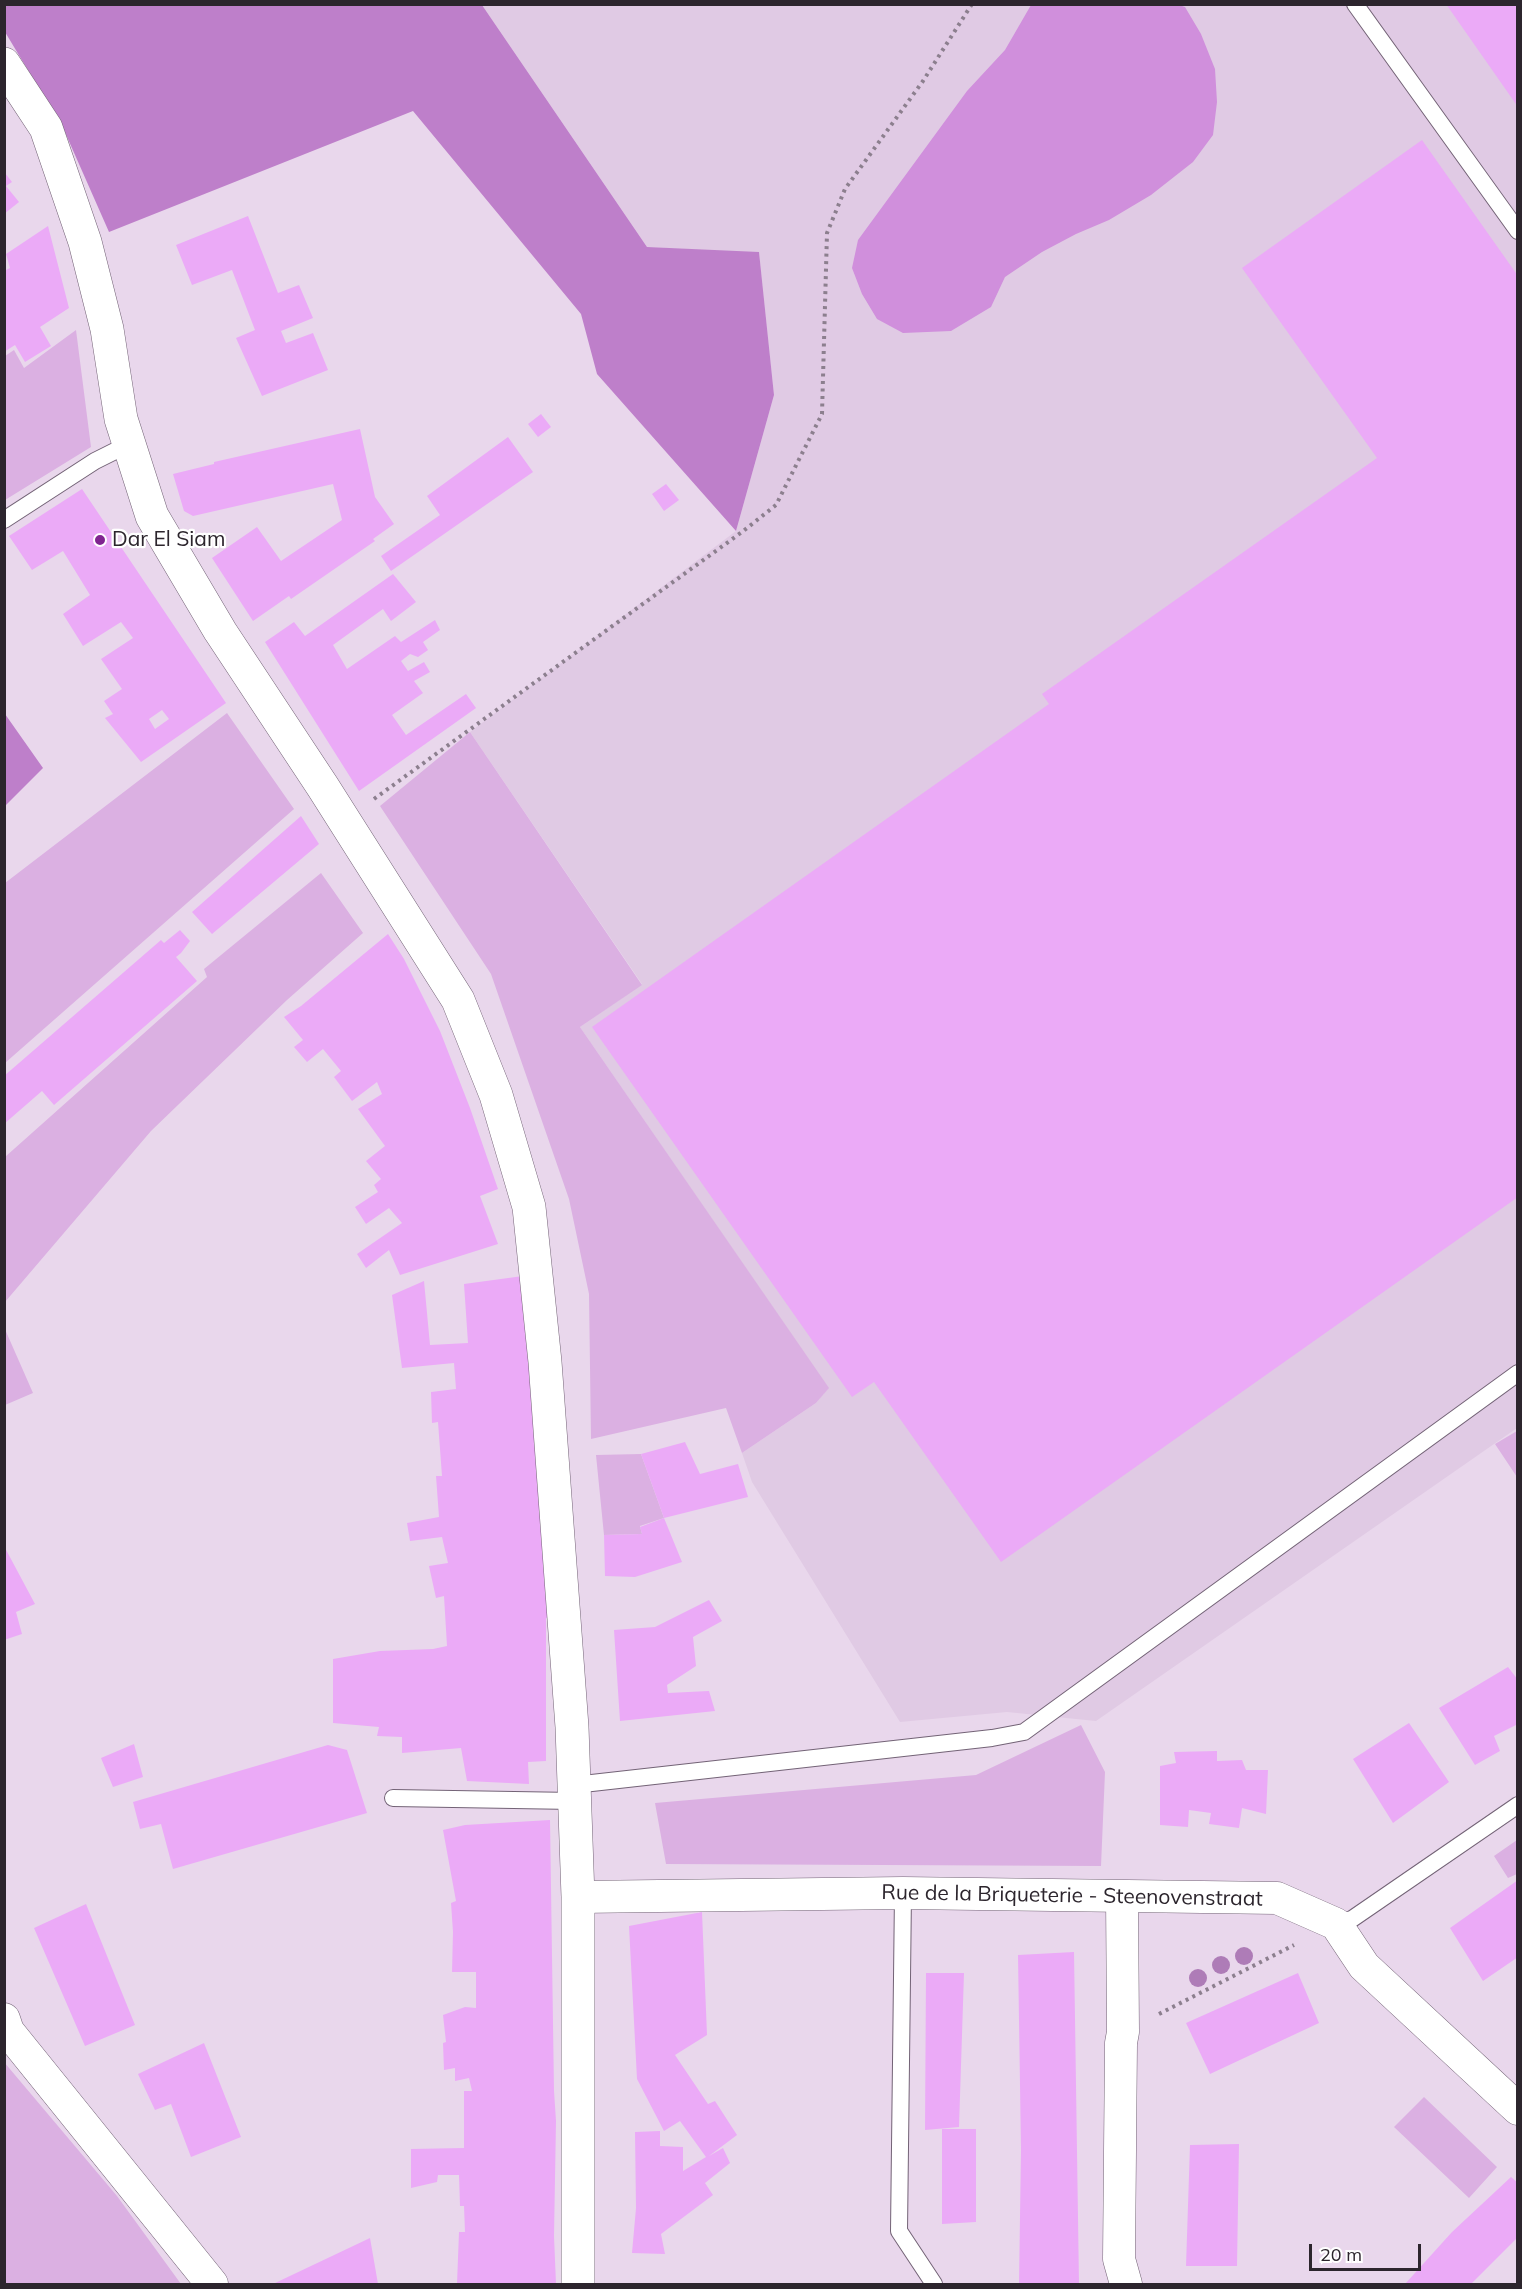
<!DOCTYPE html>
<style>
body{margin:0}
#map{position:relative;width:1522px;height:2289px;overflow:hidden;background:#e9d7ec;font-family:Mulish,sans-serif}
canvas{display:block}
.frame{position:absolute;inset:0;border:6px solid #2c252d;pointer-events:none}
.scale{position:absolute;left:1309px;top:2244px;width:112px;height:27px;box-sizing:border-box;border:3px solid #2c252d;border-top:0;padding-left:8px;font-size:18px;line-height:21px;white-space:nowrap;color:#2c252d;-webkit-text-stroke:4px #fff;paint-order:stroke}
</style>
<div id="map">
<canvas width="1522" height="2289"></canvas>
<div class="frame"></div>
<div class="scale">20 m</div>
</div>
<script>
const g = document.querySelector('canvas').getContext('2d');
g.lineJoin = 'round';
function fillPath(path, color) { g.fillStyle = color; g.fill(path, 'evenodd'); }
function trace(path, color, width, dash) { g.strokeStyle = color; g.lineWidth = width; g.lineCap = dash ? 'butt' : 'round'; g.setLineDash(dash || []); g.stroke(path); }
function label(font, color, halo, rows, align = 'center') {
  g.font = font + ' Mulish,sans-serif'; g.lineWidth = 4.5; g.setLineDash([]); g.textBaseline = 'middle'; g.strokeStyle = halo; g.fillStyle = color; for (const [text, x, y, turn = 0] of rows) {
    g.save(); g.translate(x, y); g.rotate((+turn || 0) * Math.PI / 180); g.textAlign = isNaN(turn) ? turn : align; if (halo) g.strokeText(text, 0, 0); g.fillText(text, 0, 0); g.restore();
  }
}
fillPath(new Path2D(`
 M 482,5 L 1517,5 L 1517,1428 L 1096,1721 L 1007,1712 L 900,1722 L 752,1482 L 742,1453 L 816,1403 L 828,1388 L 580,1027 L 642,984 L 470,732 L 736,531 L 774,395 L 759,253 L 647,247 Z`), '#e0cae4');
fillPath(new Path2D(`
 M 76,330 L 91,447 L 5,500 L 5,356 L 14,350 L 24,368 Z
 M 227,713 L 294,809 L 5,1063 L 5,883 Z
 M 470,732 L 642,985 L 580,1027 L 829,1388 L 816,1403 L 742,1453 L 726,1408 L 591,1439 L 589,1294 L 569,1199 L 491,974 L 380,806 Z
 M 321,873 L 363,933 L 287,1000 L 151,1131 L 5,1302 L 5,1157 L 207,977 L 204,969 Z
 M 4,1327 L 33,1393 L 5,1405 L 4,1405 Z
 M 1517,1431 L 1517,1477 L 1495,1444 Z
 M 641,1454 L 664,1518 L 640,1526 L 642,1534 L 604,1535 L 596,1455 Z
 M 1081,1725 L 1105,1772 L 1101,1866 L 666,1864 L 655,1803 L 976,1775 Z
 M 1517,1840 L 1517,1874 L 1508,1878 L 1494,1856 Z
 M 4,2062 L 117,2196 L 181,2284 L 5,2284 Z
 M 1424,2097 L 1497,2167 L 1469,2198 L 1394,2127 Z`), '#dbb0e2');
fillPath(new Path2D(`
 M 5,5 L 482,5 L 647,247 L 759,252 L 774,395 L 736,531 L 597,374 L 581,314 L 413,111 L 109,232 L 64,130 L 5,32 Z
 M 5,714 L 43,768 L 5,806 L 4,806 Z`), '#be7fca');
fillPath(new Path2D(`
 M 1179,5 L 1185,7 L 1201,34 L 1215,69 L 1217,102 L 1213,135 L 1193,162 L 1151,195 L 1109,220 L 1076,234 L 1042,252 L 1005,277 L 991,307 L 951,331 L 903,333 L 877,319 L 862,294 L 852,268 L 858,240 L 967,91 L 1005,50 L 1031,5 Z`), '#d08fdc');
fillPath(new Path2D(`
 M 1446,4 L 1518,4 L 1518,107 Z
 M 1422,140 L 1518,276 L 1518,1197 L 1001,1562 L 874,1382 L 852,1397 L 592,1027 L 1049,704 L 1042,694 L 1377,458 L 1242,268 Z
 M 5,173 L 12,182 L 6,186 L 19,202 L 4,214 Z
 M 248,216 L 278,293 L 299,285 L 313,318 L 281,331 L 286,343 L 313,333 L 328,370 L 262,396 L 236,338 L 255,330 L 232,270 L 192,285 L 176,245 Z
 M 48,226 L 69,308 L 40,327 L 51,346 L 25,362 L 15,345 L 4,352 L 4,271 L 10,268 L 6,254 Z
 M 541,414 L 551,427 L 538,437 L 528,424 Z
 M 360,429 L 375,497 L 394,524 L 373,539 L 375,541 L 291,599 L 289,596 L 253,621 L 212,558 L 257,527 L 281,561 L 342,520 L 333,484 L 193,516 L 184,511 L 173,474 L 214,464 L 214,462 Z
 M 508,437 L 533,472 L 391,571 L 381,556 L 440,515 L 427,496 Z
 M 666,484 L 679,500 L 664,511 L 652,494 Z
 M 82,489 L 226,703 L 141,762 L 105,718 L 113,714 L 104,701 L 122,689 L 101,659 L 133,638 L 121,622 L 83,646 L 63,614 L 90,595 L 63,551 L 32,570 L 9,536 ZM 162,710 L 169,719 L 155,729 L 149,719 Z
 M 393,574 L 416,602 L 391,621 L 383,609 L 333,645 L 347,669 L 395,636 L 401,642 L 435,620 L 440,630 L 423,642 L 428,650 L 418,657 L 410,654 L 401,661 L 408,671 L 424,662 L 430,672 L 414,681 L 423,693 L 392,715 L 406,735 L 466,694 L 476,708 L 359,791 L 265,642 L 294,622 L 305,636 Z
 M 301,816 L 319,844 L 212,934 L 192,912 Z
 M 180,930 L 190,941 L 181,953 L 176,957 L 197,981 L 54,1105 L 42,1091 L 4,1124 L 4,1076 L 161,940 L 164,943 Z
 M 388,934 L 404,959 L 440,1031 L 470,1108 L 498,1189 L 480,1196 L 498,1244 L 400,1275 L 389,1250 L 366,1268 L 357,1254 L 402,1223 L 389,1208 L 366,1224 L 355,1207 L 378,1192 L 374,1185 L 381,1179 L 366,1161 L 385,1146 L 358,1109 L 382,1094 L 377,1082 L 352,1101 L 334,1077 L 341,1071 L 323,1049 L 307,1062 L 294,1047 L 303,1040 L 284,1017 L 301,1006 Z
 M 523,1276 L 550,1617 L 546,1618 L 546,1761 L 528,1762 L 529,1784 L 467,1781 L 461,1748 L 402,1753 L 402,1737 L 377,1736 L 379,1727 L 333,1723 L 333,1659 L 380,1651 L 433,1649 L 447,1646 L 444,1596 L 436,1598 L 429,1566 L 448,1563 L 442,1537 L 410,1541 L 407,1523 L 439,1517 L 436,1476 L 442,1476 L 438,1422 L 432,1423 L 431,1392 L 456,1389 L 454,1363 L 402,1368 L 392,1295 L 424,1281 L 430,1345 L 468,1343 L 464,1284 Z
 M 685,1442 L 700,1474 L 738,1464 L 748,1497 L 664,1518 L 641,1454 Z
 M 664,1518 L 682,1562 L 635,1577 L 605,1576 L 604,1535 L 642,1534 L 640,1527 Z
 M 4,1546 L 35,1604 L 16,1612 L 22,1634 L 4,1640 Z
 M 709,1600 L 722,1621 L 693,1637 L 696,1666 L 667,1685 L 668,1693 L 709,1691 L 715,1711 L 620,1721 L 614,1630 L 655,1627 Z
 M 1508,1667 L 1518,1680 L 1518,1724 L 1494,1736 L 1500,1751 L 1475,1765 L 1439,1708 Z
 M 1409,1723 L 1449,1782 L 1393,1823 L 1353,1759 Z
 M 134,1744 L 143,1777 L 113,1787 L 101,1758 Z
 M 328,1745 L 347,1750 L 367,1813 L 173,1869 L 161,1824 L 140,1829 L 133,1802 Z
 M 1217,1751 L 1217,1761 L 1242,1760 L 1246,1770 L 1268,1770 L 1266,1814 L 1242,1808 L 1239,1828 L 1209,1824 L 1211,1813 L 1189,1810 L 1188,1827 L 1160,1825 L 1160,1766 L 1176,1763 L 1174,1752 Z
 M 550,1820 L 554,2091 L 556,2121 L 554,2236 L 556,2284 L 457,2284 L 459,2232 L 465,2232 L 464,2206 L 460,2206 L 459,2175 L 438,2175 L 437,2182 L 411,2188 L 411,2149 L 464,2148 L 464,2091 L 472,2091 L 469,2078 L 455,2081 L 455,2068 L 444,2070 L 443,2043 L 446,2042 L 443,2015 L 465,2007 L 476,2008 L 476,1972 L 452,1972 L 453,1932 L 451,1903 L 456,1901 L 443,1830 L 465,1825 Z
 M 1518,1880 L 1518,1957 L 1483,1981 L 1450,1928 Z
 M 86,1904 L 135,2025 L 85,2046 L 34,1928 Z
 M 702,1912 L 707,2035 L 675,2055 L 708,2104 L 715,2101 L 737,2135 L 709,2156 L 723,2148 L 730,2163 L 705,2183 L 713,2195 L 661,2234 L 665,2254 L 632,2253 L 636,2208 L 635,2132 L 660,2131 L 660,2146 L 683,2147 L 683,2171 L 706,2157 L 680,2121 L 664,2131 L 637,2079 L 629,1926 Z
 M 1074,1952 L 1079,2284 L 1019,2284 L 1021,2150 L 1018,1955 Z
 M 926,1973 L 964,1973 L 959,2127 L 925,2130 Z
 M 1298,1973 L 1319,2023 L 1210,2074 L 1186,2023 Z
 M 204,2043 L 241,2137 L 191,2157 L 171,2104 L 155,2110 L 138,2074 Z
 M 942,2129 L 976,2129 L 976,2222 L 942,2224 Z
 M 1239,2144 L 1237,2266 L 1186,2266 L 1190,2145 Z
 M 1511,2177 L 1518,2183 L 1518,2237 L 1471,2284 L 1405,2284 L 1452,2232 Z
 M 370,2238 L 378,2284 L 273,2284 Z`), '#ebaaf7');
const lane = new Path2D(`
 M 1355,4 L 1518,231
 M 4,520 L 95,461 L 129,444
 M 574,1785 L 992,1738 L 1024,1732 L 1518,1373
 M 393,1798 L 574,1801
 M 903,1893 L 899,2231 L 934,2284
 M 1336,1924 L 1352,1919 L 1518,1805`);
const street = new Path2D(`
 M 1122,1896 L 1123,2032 L 1121,2043 L 1119,2259 L 1126,2284
 M 578,1897 L 903,1893 L 1277,1898 L 1336,1924 L 1364,1966 L 1518,2109
 M 4,2019 L 8,2031 L 212,2284`);
const secondary = new Path2D(`
 M 4,64 L 46,128 L 85,242 L 107,329 L 121,419 L 152,516 L 220,631 L 323,787 L 458,1000 L 496,1095 L 529,1207 L 545,1362 L 572,1727 L 578,1897 L 578,2284`);
trace(lane, '#736376', 18);
trace(street, '#736376', 33);
trace(secondary, '#736376', 34);
trace(new Path2D(`
 M 374,799 L 742,532 L 776,505 L 822,414 L 827,233 L 845,189 L 923,81 L 972,4
 M 1159,2014 L 1294,1945`), '#8c7f8e', 4, [3, 4.5]);
trace(lane, '#fff', 16);
trace(street, '#fff', 32);
trace(secondary, '#fff', 33);
g.fillStyle = '#ae7cb7';
for (const [x, y] of [
 [1244,1956],
 [1221,1965],
 [1198,1978]
]) { g.beginPath(); g.arc(x, y, 9, 0, 2 * Math.PI); g.fill(); }
for (const [x, y, r, color] of [
 [100,540,6,"#802490"]
]) { const dot = new Path2D(); dot.arc(x, y, r, 0, 2 * Math.PI); g.fillStyle = color; g.fill(dot); trace(dot, '#fff', 2); }
label('21px', '#2c252d', '#fff', [
 ["Dar El Siam",112,540]
], 'left');
label('21px', '#2c252d', '#fff', [
 ["Rue de la Briqueterie - Steenovenstraat",1072,1896,1]
]);
</script>
